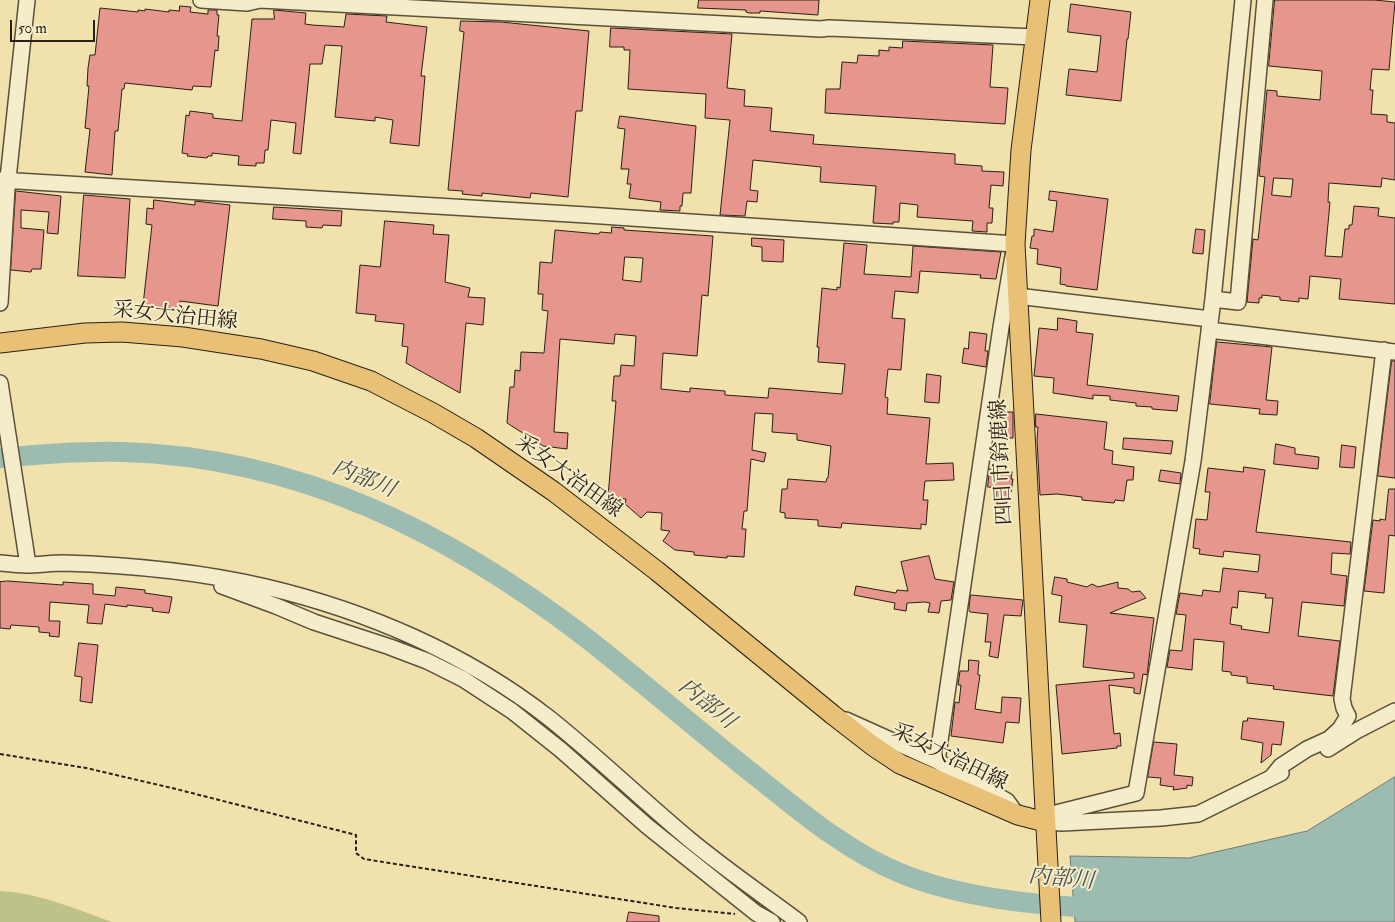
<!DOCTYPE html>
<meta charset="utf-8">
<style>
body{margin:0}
#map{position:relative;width:1395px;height:922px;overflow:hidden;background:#f0e1ad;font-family:"IM FELL Double Pica",serif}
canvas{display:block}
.scale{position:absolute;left:10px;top:20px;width:85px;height:22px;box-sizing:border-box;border:2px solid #292017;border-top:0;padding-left:6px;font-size:15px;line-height:18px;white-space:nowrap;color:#292017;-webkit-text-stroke:4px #f5ecca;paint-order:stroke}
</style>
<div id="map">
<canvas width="1395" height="922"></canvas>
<div class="scale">50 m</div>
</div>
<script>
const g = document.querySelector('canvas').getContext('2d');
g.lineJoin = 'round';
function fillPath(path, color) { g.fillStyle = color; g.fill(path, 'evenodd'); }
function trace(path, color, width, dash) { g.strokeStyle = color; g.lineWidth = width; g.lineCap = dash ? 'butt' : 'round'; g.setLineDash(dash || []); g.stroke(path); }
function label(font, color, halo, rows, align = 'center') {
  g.font = font + ' "IM FELL Double Pica","Noto Serif JP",serif'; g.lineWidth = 4; g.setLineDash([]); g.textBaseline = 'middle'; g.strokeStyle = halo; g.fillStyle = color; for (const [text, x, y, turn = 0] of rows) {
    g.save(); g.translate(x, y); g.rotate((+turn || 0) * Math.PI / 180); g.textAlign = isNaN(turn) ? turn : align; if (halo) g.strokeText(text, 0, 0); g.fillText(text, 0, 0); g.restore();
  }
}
fillPath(new Path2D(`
 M 0,891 C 39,893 76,909 112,922 L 0,922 Z`), '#bcc288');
const water = new Path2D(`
 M 1395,777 L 1395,922 L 1075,922 L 1070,856 L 1189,858 L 1307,831 Z`);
fillPath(water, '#9cbcb2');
trace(water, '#6e7e74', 1);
trace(new Path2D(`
 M 0,458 C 41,454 82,451 123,452 C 298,457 448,532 585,637 C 645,684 702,734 762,781 C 804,815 849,852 900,873 C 957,897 1038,906 1100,908`), '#9cbcb2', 20);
const building = new Path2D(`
 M 699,0 L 819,0 L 818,15 L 760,11 L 760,13 L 749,13 L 746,12 L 746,10 L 698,8 Z
 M 1275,0 L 1374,0 L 1395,2 L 1389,70 L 1372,69 L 1370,90 L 1373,90 L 1371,114 L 1387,115 L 1387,122 L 1395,123 L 1395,180 L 1382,178 L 1381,187 L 1329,183 L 1328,202 L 1330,202 L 1325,256 L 1342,257 L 1345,229 L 1349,229 L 1349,225 L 1352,225 L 1354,206 L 1379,208 L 1378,216 L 1395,218 L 1395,304 L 1339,299 L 1341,279 L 1310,276 L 1308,299 L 1299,298 L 1299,302 L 1280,300 L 1280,297 L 1262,295 L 1262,298 L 1259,298 L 1259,303 L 1247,302 L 1253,239 L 1258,240 L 1265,177 L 1259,176 L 1267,90 L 1277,91 L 1277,96 L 1320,100 L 1322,71 L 1269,66 ZM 1274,178 L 1293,179 L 1291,197 L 1272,195 Z
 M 1071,4 L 1131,12 L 1128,39 L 1127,39 L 1121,101 L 1066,95 L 1069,69 L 1097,72 L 1101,36 L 1068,32 Z
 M 180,6 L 191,7 L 190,12 L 208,14 L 208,10 L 217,10 L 217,15 L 219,15 L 217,36 L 219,36 L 218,51 L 215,50 L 211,87 L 193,86 L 192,90 L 125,83 L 124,89 L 122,89 L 118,131 L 115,131 L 112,175 L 85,172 L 90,129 L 85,128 L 89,86 L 87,86 L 88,68 L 90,55 L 95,55 L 100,8 L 138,12 L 138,10 L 145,11 L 145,9 L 169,12 L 169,10 L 179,11 Z
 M 274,10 L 306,13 L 305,24 L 312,25 L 344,27 L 346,14 L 387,16 L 386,22 L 427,27 L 421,76 L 425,76 L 419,146 L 390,143 L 393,120 L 375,117 L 375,121 L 335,117 L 342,46 L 325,45 L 322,64 L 310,64 L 301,154 L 293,153 L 296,123 L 271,120 L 268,150 L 265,150 L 264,163 L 256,163 L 256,166 L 238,165 L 239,156 L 212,153 L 212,156 L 208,156 L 207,158 L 187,156 L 188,154 L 182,153 L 186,115 L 189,116 L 190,111 L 213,114 L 213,118 L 242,121 L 252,19 L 274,19 Z
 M 461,21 L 501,22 L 589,31 L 582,111 L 576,111 L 568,197 L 531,193 L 530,198 L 482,193 L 482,196 L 462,194 L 463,191 L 448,190 L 464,32 L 460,31 Z
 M 611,28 L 732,34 L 727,88 L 745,90 L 744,106 L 772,108 L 770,131 L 814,135 L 813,144 L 955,154 L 955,164 L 982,166 L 982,171 L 1004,172 L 1003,186 L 991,185 L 989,208 L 993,208 L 992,223 L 987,223 L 987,232 L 972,231 L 973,221 L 917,217 L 918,205 L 900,203 L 899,222 L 893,222 L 893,224 L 873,223 L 876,186 L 820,182 L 821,167 L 753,160 L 750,190 L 758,191 L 757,202 L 747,201 L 745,216 L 720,215 L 730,120 L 705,118 L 706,94 L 628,89 L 630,50 L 624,50 L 624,47 L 610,47 Z
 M 903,41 L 993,45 L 990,87 L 1008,88 L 1005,124 L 825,113 L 826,89 L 840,89 L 842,62 L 857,63 L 858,55 L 879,56 L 879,50 L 889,51 L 889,47 L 902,48 Z
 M 620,116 L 696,126 L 691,193 L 683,193 L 682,206 L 680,206 L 680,211 L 660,210 L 661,202 L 629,198 L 631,184 L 627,184 L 629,169 L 621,169 L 625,129 L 618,128 Z
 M 16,191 L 61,196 L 58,234 L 47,233 L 49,212 L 21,210 L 21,228 L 44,230 L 41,269 L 32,269 L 31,272 L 11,270 Z
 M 1050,191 L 1108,199 L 1097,290 L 1066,286 L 1066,285 L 1060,284 L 1061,268 L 1037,264 L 1038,249 L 1030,248 L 1032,236 L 1034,236 L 1034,229 L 1053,232 L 1057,201 L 1049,200 Z
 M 84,195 L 130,199 L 125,278 L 78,276 Z
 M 154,200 L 195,205 L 195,201 L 230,205 L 218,306 L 180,301 L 179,309 L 143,305 L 152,225 L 146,224 L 147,208 L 153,209 Z
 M 274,207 L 342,211 L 341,226 L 323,225 L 322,228 L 306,227 L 306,221 L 273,219 Z
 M 385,221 L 434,225 L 433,234 L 449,235 L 445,282 L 470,288 L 468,297 L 485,298 L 483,325 L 466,323 L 460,393 L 406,363 L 408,347 L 402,346 L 404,324 L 375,321 L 376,315 L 356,313 L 360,265 L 380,267 Z
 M 612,227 L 624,228 L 624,230 L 713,236 L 708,296 L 702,295 L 697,356 L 663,353 L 661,389 L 690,392 L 690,388 L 725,391 L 725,395 L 768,398 L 769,388 L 842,394 L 845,364 L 818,362 L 819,347 L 817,347 L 822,288 L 837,290 L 837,287 L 840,288 L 844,243 L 867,245 L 864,274 L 911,277 L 913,246 L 1001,252 L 996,279 L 980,278 L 981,275 L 920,271 L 918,293 L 895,291 L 892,318 L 905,319 L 901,370 L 888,369 L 885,397 L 888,398 L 887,414 L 930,418 L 926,464 L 953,463 L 954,480 L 925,481 L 923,500 L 928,500 L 926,525 L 921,524 L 921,529 L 842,523 L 841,528 L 818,526 L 818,520 L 785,518 L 785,513 L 780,512 L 782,489 L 787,489 L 788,479 L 826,482 L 827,478 L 828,478 L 831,446 L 797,440 L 797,434 L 772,432 L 773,414 L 755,413 L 752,450 L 766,453 L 764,462 L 751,459 L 747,511 L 744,511 L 742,529 L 746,529 L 744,557 L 727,556 L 727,558 L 694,555 L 694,552 L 675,550 L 663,541 L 670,531 L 661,530 L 662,513 L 647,512 L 641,518 L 625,504 L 626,499 L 608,497 L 616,401 L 612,401 L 614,376 L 620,376 L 621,365 L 634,366 L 636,336 L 615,334 L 614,344 L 560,339 L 554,432 L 568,433 L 567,449 L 543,446 L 507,423 L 510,387 L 514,387 L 515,370 L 520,371 L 521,352 L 544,353 L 548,311 L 542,310 L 543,294 L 538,294 L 540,262 L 552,263 L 555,230 L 599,234 L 600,232 L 611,233 ZM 625,257 L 643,258 L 641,282 L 623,280 Z
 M 1196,229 L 1205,230 L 1203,254 L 1193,253 Z
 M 752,238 L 784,240 L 783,262 L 762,261 L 762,247 L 752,246 Z
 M 1058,318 L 1077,321 L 1076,332 L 1093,334 L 1087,385 L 1179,396 L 1177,411 L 1152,409 L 1152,407 L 1136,406 L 1136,403 L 1110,400 L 1110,396 L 1093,395 L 1093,399 L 1053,393 L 1054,378 L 1034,376 L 1039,328 L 1057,330 Z
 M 970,332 L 987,334 L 985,351 L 988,351 L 986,367 L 962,363 L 964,348 L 968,349 Z
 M 1217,342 L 1272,347 L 1266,400 L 1278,401 L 1277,415 L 1259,414 L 1260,409 L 1210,404 Z
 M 1392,361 L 1395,361 L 1395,478 L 1378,476 Z
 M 927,374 L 941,376 L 939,403 L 925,402 Z
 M 998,412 L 1013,412 L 1013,438 L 994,438 Z
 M 1036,414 L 1107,422 L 1104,449 L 1113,451 L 1112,464 L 1134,467 L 1133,480 L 1127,480 L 1124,501 L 1115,500 L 1114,503 L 1082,500 L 1082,497 L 1057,494 L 1040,495 L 1037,440 L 1038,427 L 1036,427 Z
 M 1124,438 L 1173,441 L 1171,454 L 1123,449 Z
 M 1276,444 L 1295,448 L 1295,454 L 1319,457 L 1318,469 L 1274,464 Z
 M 1342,445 L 1356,447 L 1354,468 L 1340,467 Z
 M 1244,467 L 1265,470 L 1256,532 L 1351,542 L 1350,554 L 1332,553 L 1331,574 L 1347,576 L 1344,606 L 1302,602 L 1298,636 L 1340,641 L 1333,696 L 1273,689 L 1274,686 L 1247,683 L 1247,677 L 1231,675 L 1231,672 L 1222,671 L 1224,642 L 1194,639 L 1192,670 L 1167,667 L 1170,650 L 1182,651 L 1186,615 L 1176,614 L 1180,593 L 1202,596 L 1203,590 L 1220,592 L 1223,568 L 1258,572 L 1260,555 L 1224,551 L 1223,557 L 1199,554 L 1200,549 L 1193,548 L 1196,519 L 1207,520 L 1210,492 L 1205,492 L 1208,468 L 1243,472 ZM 1239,591 L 1266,594 L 1265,598 L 1273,598 L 1269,633 L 1241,629 L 1242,626 L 1230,624 L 1232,607 L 1237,608 Z
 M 990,469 L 1012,472 L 1011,479 L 1013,479 L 1011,492 L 1006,491 L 1007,503 L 997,504 L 996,488 L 988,487 Z
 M 1161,470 L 1181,473 L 1180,484 L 1159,481 Z
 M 1389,489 L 1395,489 L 1395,536 L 1389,535 L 1384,593 L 1364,591 L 1373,520 L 1380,521 L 1380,519 L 1385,520 Z
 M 929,556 L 935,579 L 954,582 L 951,600 L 941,601 L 939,613 L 928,612 L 930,603 L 925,602 L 907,603 L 906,611 L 894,609 L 895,603 L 854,595 L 856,586 L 896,593 L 897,590 L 908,591 L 901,562 Z
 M 1055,577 L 1067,579 L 1067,582 L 1087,587 L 1092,584 L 1098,587 L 1118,582 L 1118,588 L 1128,589 L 1132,592 L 1140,591 L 1146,598 L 1110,613 L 1154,618 L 1147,675 L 1143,674 L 1140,694 L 1134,693 L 1134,688 L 1109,685 L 1114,734 L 1120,733 L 1121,746 L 1117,746 L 1117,748 L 1062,754 L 1056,685 L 1134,678 L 1134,673 L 1083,667 L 1087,625 L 1059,622 L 1062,596 L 1052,594 Z
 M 8,581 L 63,585 L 63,582 L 93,584 L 93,594 L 115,596 L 116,587 L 145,590 L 145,593 L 172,597 L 169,613 L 152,611 L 153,608 L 127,605 L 127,607 L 105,604 L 102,624 L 87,623 L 89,605 L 50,602 L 49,621 L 60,621 L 59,637 L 49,636 L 50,633 L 39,632 L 39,627 L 11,625 L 10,629 L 0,628 L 0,582 Z
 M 971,595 L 1023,600 L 1021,616 L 1004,615 L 998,658 L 989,656 L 991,642 L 985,642 L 988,614 L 970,612 L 969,610 Z
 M 79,643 L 98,645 L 92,703 L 80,701 L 82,677 L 75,676 Z
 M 969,660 L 979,661 L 978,672 L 978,675 L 980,675 L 975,709 L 1001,713 L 1002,697 L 1021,698 L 1019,723 L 1006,722 L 1003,743 L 951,736 L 955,702 L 959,703 L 961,685 L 958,685 L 960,671 L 968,671 Z
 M 1248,718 L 1284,722 L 1281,745 L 1272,744 L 1271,755 L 1261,763 L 1263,743 L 1241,739 L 1243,721 L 1247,721 Z
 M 1154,742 L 1177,744 L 1174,775 L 1193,777 L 1192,786 L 1187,785 L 1187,788 L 1173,790 L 1174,787 L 1160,785 L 1161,778 L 1148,777 Z
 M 629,912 L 659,916 L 659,922 L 627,922 Z`);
fillPath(building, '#e6968c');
trace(building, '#292017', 1);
const minor = new Path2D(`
 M 201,0 L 247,3 L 260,0
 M 260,0 L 821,29 L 829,28 L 1035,37
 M 0,180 L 587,215 L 1015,244 L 1001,327 L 937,761
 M 1017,296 L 1210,319
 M 1213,299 L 1238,302 L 1265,0
 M 0,303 L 7,188 L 27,0
 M 1209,330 L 1395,352
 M 0,383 L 28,565
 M 0,563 C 9,564 18,565 27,565 C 39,565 51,563 63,563 C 131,565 201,572 266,587 C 367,611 467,654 549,718 C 598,757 642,800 690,840 C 725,869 763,895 799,922
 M 222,586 L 276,606 L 314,622 L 390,647 L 427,661 L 463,679 L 512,711 L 561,750 L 647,826 L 756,913 L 772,922
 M 846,720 L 937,761 L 1007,801 L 1012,808
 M 1328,749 L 1358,730 L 1395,711
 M 1272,777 L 1281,766 L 1307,749 L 1329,739 L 1340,729 L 1348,716 L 1344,708 L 1342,699 L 1384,350
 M 1045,822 L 1056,813 L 1136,793 L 1193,461 L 1213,299 L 1243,0
 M 1045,822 L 1062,823 L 1161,818 L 1198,814 L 1281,773`);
const major = new Path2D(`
 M 1040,0 L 1021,150 L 1015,244 L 1051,922
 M 0,343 L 85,333 L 122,332 L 183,337 L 261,349 L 313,361 L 371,381 L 433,413 L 476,438 L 553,491 L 657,571 L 833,715 L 873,746 L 900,764 L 1018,815 L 1045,822`);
trace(minor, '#5b503c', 18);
trace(major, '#292017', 21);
trace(new Path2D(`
 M 0,754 L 86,768 L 176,789 L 356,835 L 356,853 L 364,859 L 676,908 L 735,914`), '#292017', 2, [4, 2.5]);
trace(minor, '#f5ecca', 15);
trace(major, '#e8c076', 19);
label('21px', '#292017', '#f5ecca', [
 ["采女大治田線",175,317,6],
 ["四日市鈴鹿線",1003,462,-93],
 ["采女大治田線",568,477,36],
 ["采女大治田線",949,758,26]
]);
label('italic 22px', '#4c4f46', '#f5ecca', [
 ["内部川",363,480,22],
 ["内部川",706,705,39],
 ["内部川",1061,880,5]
]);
</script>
